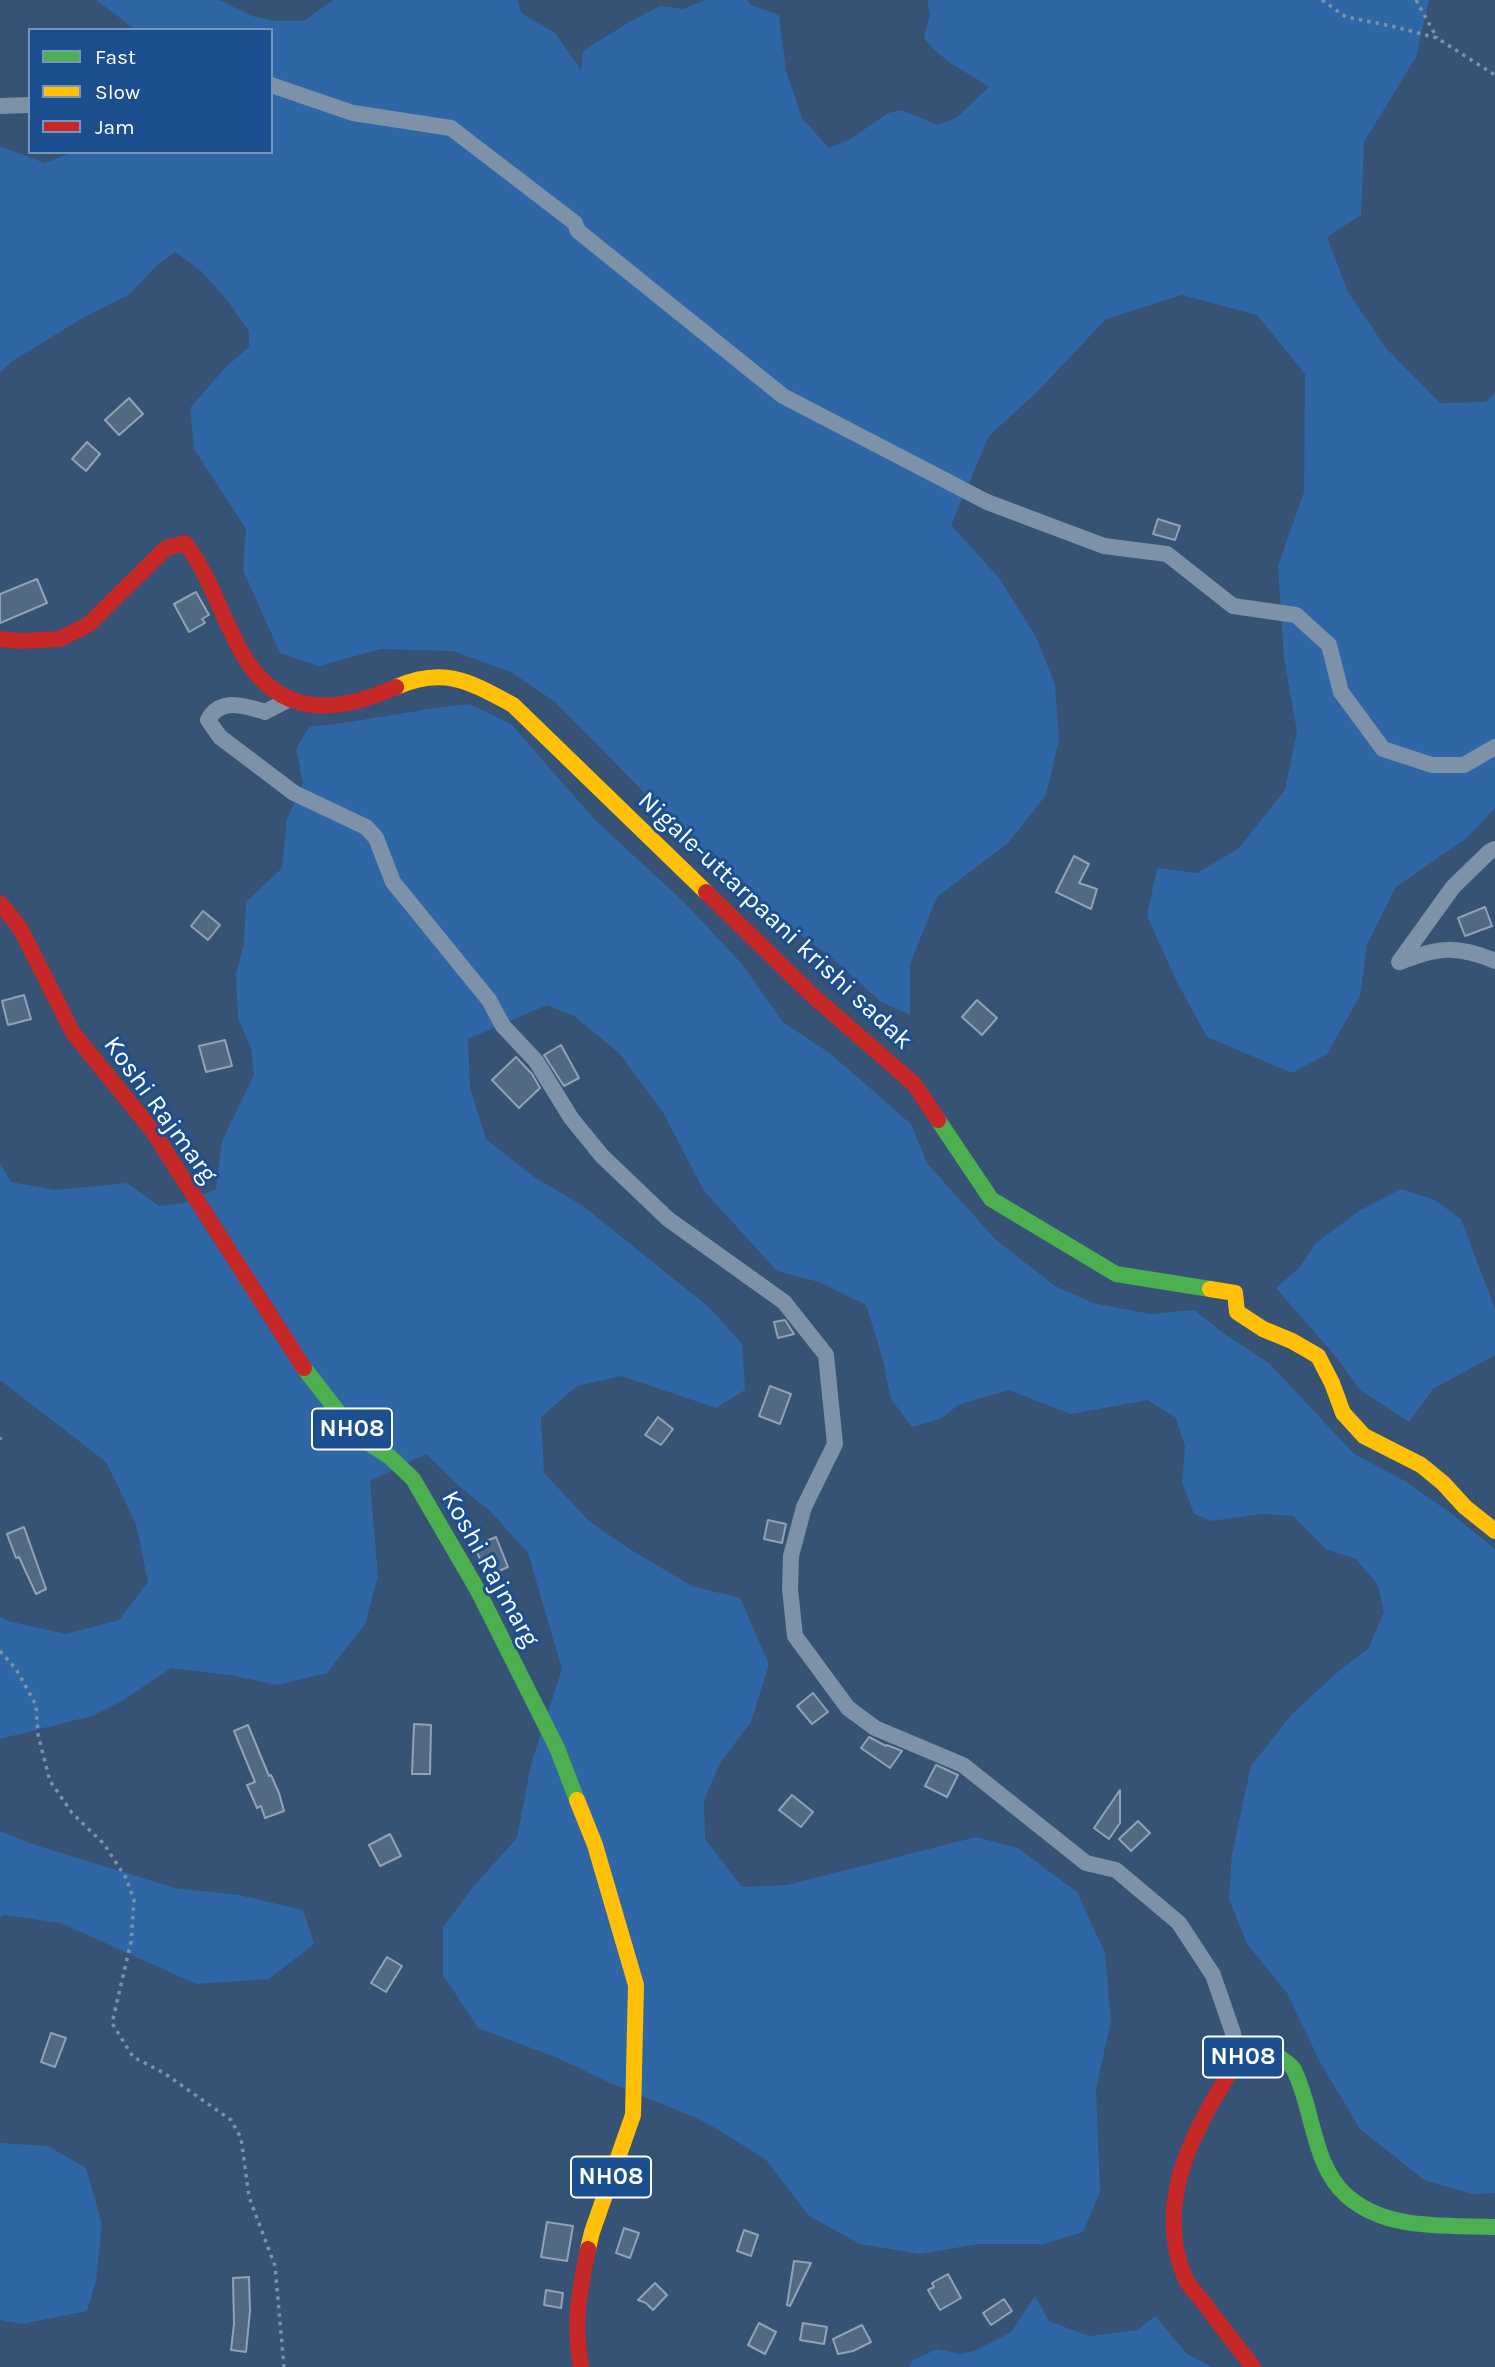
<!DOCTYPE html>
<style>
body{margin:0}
#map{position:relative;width:1495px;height:2367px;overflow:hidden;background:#365274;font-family:Karla,sans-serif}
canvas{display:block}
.legend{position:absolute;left:28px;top:28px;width:245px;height:126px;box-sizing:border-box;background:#1b4f8f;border:2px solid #7695bc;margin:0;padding:9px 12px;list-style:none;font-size:21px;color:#fff}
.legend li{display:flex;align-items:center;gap:14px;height:35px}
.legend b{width:35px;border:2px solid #7695bc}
</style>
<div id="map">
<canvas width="1495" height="2367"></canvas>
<ul class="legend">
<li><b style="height:9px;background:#4caf50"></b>Fast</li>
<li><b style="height:9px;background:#ffc107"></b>Slow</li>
<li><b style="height:9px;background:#c62828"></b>Jam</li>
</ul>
</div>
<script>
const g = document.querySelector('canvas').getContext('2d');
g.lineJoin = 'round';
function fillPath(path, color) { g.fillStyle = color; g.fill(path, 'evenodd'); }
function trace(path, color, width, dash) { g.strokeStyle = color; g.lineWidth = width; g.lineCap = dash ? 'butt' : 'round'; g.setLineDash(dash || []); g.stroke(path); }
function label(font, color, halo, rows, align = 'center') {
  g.font = font + ' Karla,sans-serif'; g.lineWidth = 6; g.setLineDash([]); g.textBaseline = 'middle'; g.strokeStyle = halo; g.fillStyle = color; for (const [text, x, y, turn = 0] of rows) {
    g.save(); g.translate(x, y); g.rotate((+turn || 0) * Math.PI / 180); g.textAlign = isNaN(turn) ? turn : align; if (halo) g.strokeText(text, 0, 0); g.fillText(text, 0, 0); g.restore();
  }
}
fillPath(new Path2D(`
 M 96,0 L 219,0 L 252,16 L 276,21 L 304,21 L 333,0 L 518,0 L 521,13 L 555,33 L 581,70 L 583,51 L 629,22 L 660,6 L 683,9 L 705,0 L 747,0 L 751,5 L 779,15 L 786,71 L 802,118 L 829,148 L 849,140 L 888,113 L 901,110 L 938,125 L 956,118 L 989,87 C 966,71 942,62 924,38 L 930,14 L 927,0 L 1429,0 L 1416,57 L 1364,142 L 1361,215 L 1327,237 L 1348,292 L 1386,348 L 1440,403 L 1486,402 L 1495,393 L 1495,808 L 1468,837 L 1396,887 L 1367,945 L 1360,996 L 1327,1054 L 1292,1073 L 1207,1037 L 1177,982 L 1147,916 L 1157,868 L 1197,873 L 1239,848 L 1285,790 L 1297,732 L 1284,658 L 1278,566 L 1304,492 L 1305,374 L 1257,315 L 1182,295 L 1106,319 L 1038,391 L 989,436 L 951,525 L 999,578 L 1035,635 L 1055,684 L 1059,739 L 1046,795 L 1008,843 L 937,897 L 910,964 L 910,1015 L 881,1002 L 830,956 L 779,920 L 741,882 L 686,835 L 555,702 L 511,672 L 453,651 L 381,649 L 319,666 L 280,653 L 243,570 L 246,529 L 194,449 L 190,408 L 225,368 L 249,347 L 249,331 L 227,300 L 201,271 L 175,252 L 156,266 L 130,294 L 81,319 L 11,362 L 0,373 L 0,146 L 45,163 L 73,152 L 271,152 L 271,30 L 136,30 Z
 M 469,704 L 511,724 L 595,820 L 684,902 L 742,964 L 783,1022 L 832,1055 L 911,1124 L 927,1163 L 995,1239 L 1055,1286 L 1093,1303 L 1150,1314 L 1194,1310 L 1226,1335 L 1270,1364 L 1354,1454 L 1405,1481 L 1452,1514 L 1495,1549 L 1495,2193 L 1473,2194 L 1424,2180 L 1360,2129 L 1320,2062 L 1287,1993 L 1247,1944 L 1229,1899 L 1232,1854 L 1251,1766 L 1292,1714 L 1339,1671 L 1368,1649 L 1384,1612 L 1378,1585 L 1356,1559 L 1326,1549 L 1293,1516 L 1262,1514 L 1211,1521 L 1194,1514 L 1182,1482 L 1185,1447 L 1176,1418 L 1148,1400 L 1071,1414 L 1009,1390 L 960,1404 L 940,1419 L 912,1427 L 891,1399 L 882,1356 L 866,1305 L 819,1282 L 777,1271 L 704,1191 L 664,1114 L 620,1054 L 574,1016 L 547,1005 L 468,1039 L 470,1088 L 486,1139 L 534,1177 L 583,1206 L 710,1308 L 742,1344 L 745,1390 L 716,1408 L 621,1376 L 577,1386 L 541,1417 L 544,1473 L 589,1521 L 628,1548 L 692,1586 L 740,1598 L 769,1664 L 751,1722 L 720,1763 L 704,1800 L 705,1839 L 742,1887 L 787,1885 L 976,1837 L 1018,1848 L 1077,1892 L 1105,1953 L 1111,2021 L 1096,2089 L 1100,2192 L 1083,2232 L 1044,2244 L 978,2244 L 920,2254 L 860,2244 L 809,2216 L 766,2160 L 719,2130 L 694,2117 L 608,2082 L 560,2059 L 478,2028 L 443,1975 L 443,1927 L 473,1887 L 517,1838 L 531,1764 L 562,1669 L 528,1553 L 491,1512 L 459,1486 L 426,1454 L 370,1481 L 378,1576 L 365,1624 L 327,1673 L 277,1685 L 230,1675 L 171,1668 L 122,1701 L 92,1716 L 0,1739 L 0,1617 L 8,1621 L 66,1634 L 119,1620 L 148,1582 L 136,1524 L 106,1462 L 0,1380 L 0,1163 L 11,1182 L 56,1190 L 127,1183 L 159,1206 L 183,1203 L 216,1189 L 222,1141 L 254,1075 L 251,1048 L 238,1018 L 236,975 L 244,943 L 246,902 L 282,868 L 287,819 L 303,783 L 296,749 L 309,727 C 363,722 415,709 469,704 Z
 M 1401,1189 L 1435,1200 L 1461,1219 L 1495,1309 L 1495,1355 L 1433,1389 L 1409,1422 L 1360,1390 L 1337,1358 L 1276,1288 L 1299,1268 L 1316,1243 L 1359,1211 Z
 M 0,1831 L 32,1844 L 175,1888 L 239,1895 L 303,1910 L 314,1944 L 269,1979 L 196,1984 L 61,1923 L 4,1915 L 0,1917 Z
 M 0,2143 L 48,2146 L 86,2168 L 102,2224 L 96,2281 L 87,2311 L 22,2324 L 0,2320 Z
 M 1035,2296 L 1049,2321 L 1089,2336 L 1137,2330 L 1155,2316 L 1187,2354 L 1211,2367 L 909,2367 L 912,2361 L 937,2349 L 960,2354 L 975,2351 L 1011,2332 Z`), '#2f66a5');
const building = new Path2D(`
 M 129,398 L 143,414 L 119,435 L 105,420 Z
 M 87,442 L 100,454 L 86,471 L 72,459 Z
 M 1158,519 L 1180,526 L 1175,540 L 1153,534 Z
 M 37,579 L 47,603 L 0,623 L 0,594 Z
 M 196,592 L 209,615 L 202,619 L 205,623 L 189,632 L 174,604 Z
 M 1074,856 L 1089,864 L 1079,883 L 1097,889 L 1091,909 L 1056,892 Z
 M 1485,907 L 1492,926 L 1465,936 L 1458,918 Z
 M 203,911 L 220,925 L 208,940 L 191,926 Z
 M 24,995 L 31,1019 L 8,1025 L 2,1001 Z
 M 977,1000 L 997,1018 L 982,1035 L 962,1017 Z
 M 225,1040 L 232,1066 L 206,1072 L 199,1046 Z
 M 561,1045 L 579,1078 L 564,1086 L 544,1055 Z
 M 516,1057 L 532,1074 L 540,1088 L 519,1108 L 492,1080 Z
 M 785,1320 L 794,1334 L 778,1338 L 774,1322 Z
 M 770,1386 L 791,1394 L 780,1424 L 759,1416 Z
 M 658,1417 L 673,1429 L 661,1445 L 645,1435 Z
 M 768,1520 L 786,1524 L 782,1543 L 764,1539 Z
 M 24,1527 L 46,1589 L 36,1594 L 19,1557 L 16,1558 L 7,1534 Z
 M 496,1537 L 508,1567 L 488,1576 L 474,1546 Z
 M 813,1693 L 828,1712 L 812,1724 L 797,1706 Z
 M 414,1724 L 431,1725 L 430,1774 L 412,1774 Z
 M 248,1725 L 269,1776 L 271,1775 L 279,1793 L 284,1811 L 265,1818 L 261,1806 L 257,1808 L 247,1785 L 255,1782 L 234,1731 Z
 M 869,1737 L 886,1746 L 887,1745 L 902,1751 L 890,1768 L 861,1748 Z
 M 936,1765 L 958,1775 L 947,1797 L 925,1786 Z
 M 1120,1790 L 1120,1823 L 1109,1839 L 1094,1828 Z
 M 792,1795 L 813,1812 L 801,1827 L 779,1810 Z
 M 1138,1821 L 1150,1833 L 1131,1851 L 1119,1839 Z
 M 390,1834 L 401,1856 L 380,1866 L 369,1845 Z
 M 387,1957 L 402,1966 L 386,1992 L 371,1983 Z
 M 51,2033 L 66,2038 L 55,2067 L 41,2062 Z
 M 547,2222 L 573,2226 L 567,2261 L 541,2257 Z
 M 624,2228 L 639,2233 L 630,2258 L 616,2253 Z
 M 744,2230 L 758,2235 L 751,2256 L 737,2251 Z
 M 794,2261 L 811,2263 L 790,2306 L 787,2305 Z
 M 948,2274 L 961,2298 L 940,2310 L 928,2290 L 934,2287 L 932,2283 Z
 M 249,2277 L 250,2311 L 246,2352 L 231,2350 L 234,2324 L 233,2278 Z
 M 655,2283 L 667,2295 L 653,2310 L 646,2303 L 638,2300 Z
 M 546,2290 L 563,2293 L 561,2308 L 544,2305 Z
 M 1004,2299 L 1012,2311 L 991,2325 L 983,2313 Z
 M 759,2323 L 776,2332 L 765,2354 L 748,2345 Z
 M 803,2323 L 827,2327 L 824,2344 L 800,2340 Z
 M 862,2325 L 871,2342 L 853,2351 L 838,2354 L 833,2339 Z`);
fillPath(building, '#526984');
trace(building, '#92a2b6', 2);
trace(new Path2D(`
 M 1322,0 L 1346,17 L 1396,27 L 1437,38 L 1495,75
 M 1416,0 L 1437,38
 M 0,1437 L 0,1440
 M 0,1651 L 16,1669 L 36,1705 L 38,1735 L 50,1781 L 72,1813 L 104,1844 L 126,1878 L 134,1900 L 131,1942 L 112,2023 L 133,2057 L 164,2073 L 231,2120 L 241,2138 L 249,2197 L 275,2266 L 284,2367`), '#7d92a8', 3.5, [3.5, 5]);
trace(new Path2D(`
 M 271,85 L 353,113 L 451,128 L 575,223 L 578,231 L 783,396 L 987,502 L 1104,546 L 1167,554 L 1233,606 L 1296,615 L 1329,645 L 1341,692 L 1383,749 L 1432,765 L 1464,765 L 1495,747
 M 0,106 L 30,105
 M 288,700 L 265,712 C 246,706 220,697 208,720 L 220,737 L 294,793 L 366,827 L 376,838 L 393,882 L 489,1000 L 503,1026 L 536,1061 L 571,1118 L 602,1156 L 668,1219 L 784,1302 L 826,1355 L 835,1444 L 804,1507 L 791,1556 L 790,1589 L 795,1636 L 848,1708 L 875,1728 L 963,1765 L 1086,1863 L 1116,1870 L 1179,1923 L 1213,1975 L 1233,2033 L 1238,2060
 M 1399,962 L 1453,887 L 1489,852 L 1495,849
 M 1400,962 C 1438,947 1457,945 1495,961`), '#7d92a8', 16);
trace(new Path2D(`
 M 938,1120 L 991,1199 L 1116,1274 L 1210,1289
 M 304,1368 L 349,1426 L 365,1441 L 390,1457 L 413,1479 L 477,1589 L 557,1748 L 577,1800
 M 1227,2077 C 1242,2054 1257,2042 1282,2059 C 1287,2063 1292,2065 1294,2070 C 1314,2110 1312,2165 1347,2196 C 1387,2231 1445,2225 1495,2227`), '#4caf50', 16);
trace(new Path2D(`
 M 396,687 C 445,666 470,682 513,705 L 706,892
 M 1210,1289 L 1235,1293 L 1237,1312 L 1263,1329 L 1292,1341 L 1318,1356 L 1332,1383 L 1343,1413 L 1364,1436 L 1421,1465 L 1443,1483 L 1465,1507 L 1495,1531
 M 577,1800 L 595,1845 L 636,1985 L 633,2115 L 592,2232 L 588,2249`), '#ffc107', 16);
trace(new Path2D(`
 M 0,639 L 20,641 L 59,639 L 88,625 L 166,548 L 185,543 C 211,577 221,616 242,653 C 279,718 335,714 396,687
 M 706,892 L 812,995 L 914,1084 L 938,1120
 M 0,903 L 20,928 L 73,1033 L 152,1130 L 304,1368
 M 1227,2077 C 1189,2138 1155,2206 1185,2278 C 1189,2287 1198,2295 1204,2303 C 1220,2325 1237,2346 1253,2367
 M 581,2367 C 573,2321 579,2294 588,2249`), '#c62828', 16);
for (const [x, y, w] of [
 [352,1429,80],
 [1243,2057,80],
 [611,2177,80]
]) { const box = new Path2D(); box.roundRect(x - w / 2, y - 20.5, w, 41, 5); g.fillStyle = '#1b4f8f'; g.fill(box); trace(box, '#fff', 2); }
label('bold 24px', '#fff', null, [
 ["NH08",352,1429],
 ["NH08",1243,2057],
 ["NH08",611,2177]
]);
label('26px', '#fff', '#1b4f8f', [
 ["Nigale-uttarpaani krishi sadak",775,921,43],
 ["Koshi Rajmarg",160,1110,54],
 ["Koshi Rajmarg",490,1569,61]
]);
</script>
